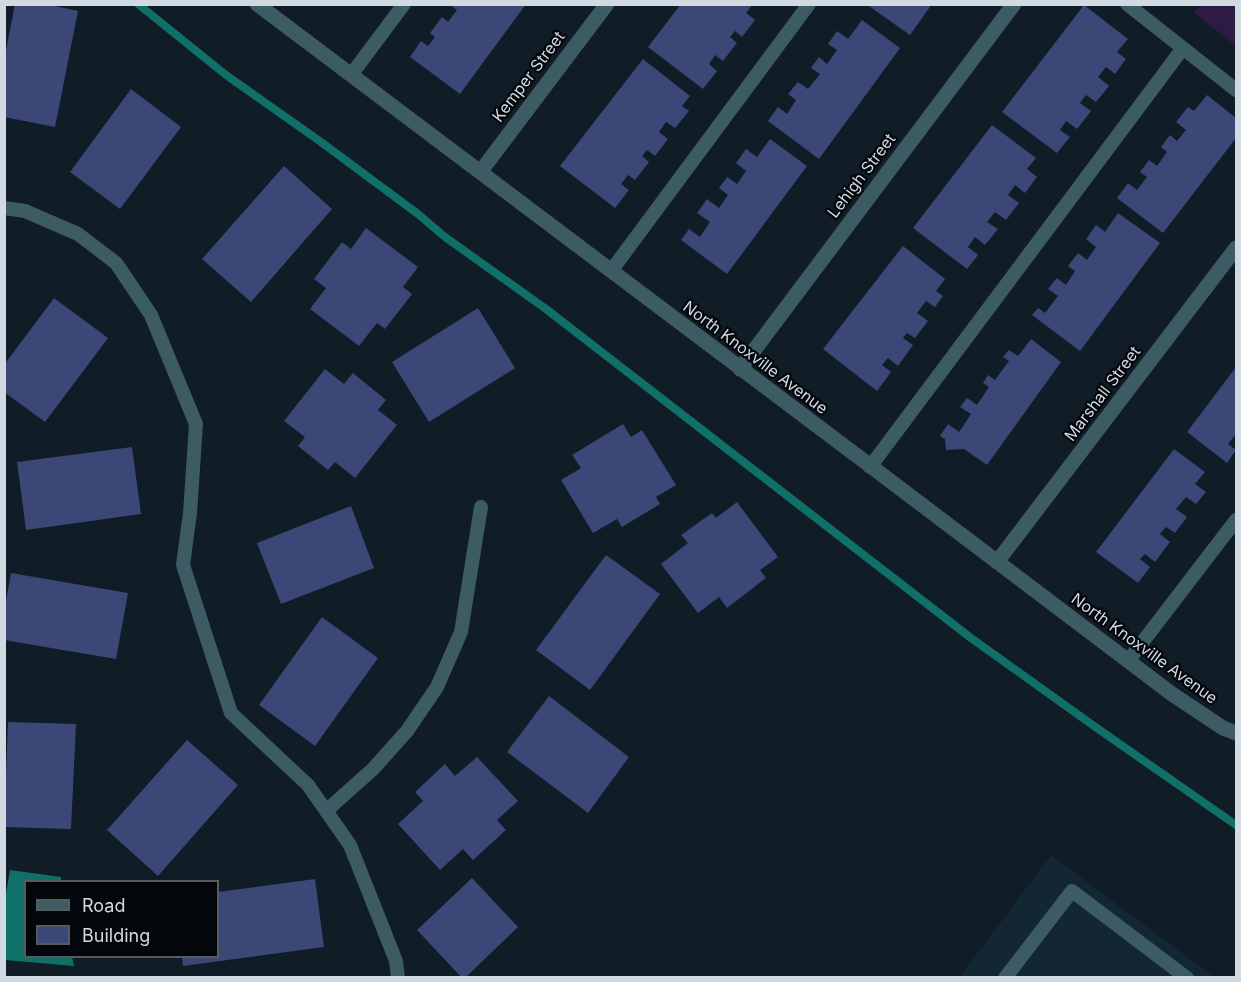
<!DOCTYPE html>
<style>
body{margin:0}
#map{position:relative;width:1241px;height:982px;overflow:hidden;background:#101c26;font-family:Inter,sans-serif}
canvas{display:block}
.frame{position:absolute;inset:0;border:6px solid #d2dae1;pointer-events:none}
.legend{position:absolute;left:24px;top:880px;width:195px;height:78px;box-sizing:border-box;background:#03060a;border:2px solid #565b60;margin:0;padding:8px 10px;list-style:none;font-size:18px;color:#d2dae1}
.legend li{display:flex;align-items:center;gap:12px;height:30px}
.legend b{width:30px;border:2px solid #565b60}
</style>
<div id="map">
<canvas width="1241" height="982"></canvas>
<div class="frame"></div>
<ul class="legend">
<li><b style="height:8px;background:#3d5b62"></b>Road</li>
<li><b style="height:16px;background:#3b4777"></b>Building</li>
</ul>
</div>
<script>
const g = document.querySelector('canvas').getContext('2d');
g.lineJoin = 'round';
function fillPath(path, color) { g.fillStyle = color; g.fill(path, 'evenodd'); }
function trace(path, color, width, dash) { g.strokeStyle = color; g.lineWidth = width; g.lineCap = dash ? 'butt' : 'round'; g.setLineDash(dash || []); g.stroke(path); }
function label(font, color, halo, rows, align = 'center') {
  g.font = font + ' Inter,sans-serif'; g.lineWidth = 4.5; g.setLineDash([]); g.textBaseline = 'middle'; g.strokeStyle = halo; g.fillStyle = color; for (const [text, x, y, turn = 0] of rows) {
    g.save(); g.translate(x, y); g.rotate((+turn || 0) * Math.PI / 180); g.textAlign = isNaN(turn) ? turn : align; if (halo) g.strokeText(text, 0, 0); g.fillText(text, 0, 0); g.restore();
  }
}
fillPath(new Path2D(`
 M 1051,855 L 1214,977 L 959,978 Z`), '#132634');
fillPath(new Path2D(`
 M 1201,5 L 1236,5 L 1236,46 L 1194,13 Z`), '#2c1c43');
fillPath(new Path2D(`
 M 10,870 L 61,877 L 61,881 L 26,882 L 26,956 L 72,957 L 74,966 L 5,960 L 5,899 Z`), '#107067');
trace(new Path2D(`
 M 138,4 L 226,75 L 321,142 L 418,214 L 445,237 L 546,309 L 971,638 L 1094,726 L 1236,825`), '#107067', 8);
fillPath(new Path2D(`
 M 15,4 L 46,4 L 78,11 L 55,127 L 4,117 L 4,61 Z
 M 449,4 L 526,4 L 460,94 L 410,57 L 421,41 L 428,46 L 435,37 L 430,33 L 442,17 L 448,22 L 457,10 Z
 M 681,4 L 753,4 L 746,13 L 755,20 L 742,37 L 735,31 L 730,37 L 737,43 L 723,61 L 715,55 L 709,64 L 717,71 L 703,89 L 648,47 Z
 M 866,4 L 932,4 L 910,35 Z
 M 1084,5 L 1128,39 L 1117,52 L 1126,59 L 1115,74 L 1106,67 L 1098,77 L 1109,86 L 1096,102 L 1086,95 L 1080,103 L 1091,111 L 1077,129 L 1066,121 L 1060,130 L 1070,137 L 1057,153 L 1002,112 Z
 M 862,20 L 900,48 L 819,159 L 768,121 L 778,107 L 787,114 L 796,100 L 788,94 L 798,82 L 808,89 L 820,74 L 811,68 L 819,57 L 827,64 L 837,50 L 828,44 L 837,31 L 848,39 Z
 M 643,59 L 690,96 L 682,106 L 689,111 L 675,128 L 666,122 L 659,132 L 668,139 L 655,156 L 647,150 L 642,156 L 649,162 L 635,180 L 628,175 L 621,184 L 629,190 L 615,208 L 560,166 Z
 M 131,89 L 181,127 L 120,209 L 70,172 Z
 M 1207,95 L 1236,118 L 1236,138 L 1163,233 L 1117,198 L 1128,183 L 1137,190 L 1147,177 L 1140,172 L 1149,160 L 1157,166 L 1167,152 L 1161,147 L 1170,135 L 1177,141 L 1186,130 L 1176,122 L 1188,107 L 1194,111 Z
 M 992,125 L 1036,158 L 1027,169 L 1037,177 L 1025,193 L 1015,185 L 1008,195 L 1019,203 L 1006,220 L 995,212 L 987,222 L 998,229 L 985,245 L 975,237 L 968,247 L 978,255 L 967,269 L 913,228 Z
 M 770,139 L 807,166 L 727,274 L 681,240 L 689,229 L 700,237 L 710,222 L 697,213 L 707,199 L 719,208 L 728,195 L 719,188 L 727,177 L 737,184 L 746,171 L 736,163 L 746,149 L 757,157 Z
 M 284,166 L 332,209 L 251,302 L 202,259 Z
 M 1118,213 L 1160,243 L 1080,351 L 1032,315 L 1038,308 L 1045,313 L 1058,296 L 1048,289 L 1057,278 L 1066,285 L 1075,271 L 1068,266 L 1078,253 L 1087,260 L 1096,247 L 1086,239 L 1096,225 L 1105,232 Z
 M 366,228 L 418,267 L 403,287 L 412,294 L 385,329 L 377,323 L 359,346 L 310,309 L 326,288 L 314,279 L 342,242 L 351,249 Z
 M 903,246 L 945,279 L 936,291 L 943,296 L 935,307 L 926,301 L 917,313 L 928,321 L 915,338 L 907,333 L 903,338 L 913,345 L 898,366 L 888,358 L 882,365 L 891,372 L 877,391 L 823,349 Z
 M 54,298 L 108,338 L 45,422 L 4,392 L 4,365 Z
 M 478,308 L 515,368 L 429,422 L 392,362 Z
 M 1031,339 L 1061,362 L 987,465 L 964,449 L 946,450 L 945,439 L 940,436 L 948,424 L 959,432 L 971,414 L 960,407 L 967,398 L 977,405 L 989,387 L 983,383 L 988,375 L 995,380 L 1009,361 L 1003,357 L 1009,350 L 1018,356 Z
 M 1236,367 L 1236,434 L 1228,444 L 1236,450 L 1227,463 L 1187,432 Z
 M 325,369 L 344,384 L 353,373 L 386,400 L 378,410 L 397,425 L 355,478 L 335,462 L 328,470 L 298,446 L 305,437 L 284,421 Z
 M 623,424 L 631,437 L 642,430 L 676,485 L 656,497 L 660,504 L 622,527 L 617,519 L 593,533 L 561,480 L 581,468 L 572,455 Z
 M 132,447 L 141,514 L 26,530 L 17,462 Z
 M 1174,449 L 1205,472 L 1195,484 L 1206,492 L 1196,504 L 1186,497 L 1176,509 L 1187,517 L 1175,533 L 1166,527 L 1160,534 L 1170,542 L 1155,562 L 1145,554 L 1140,559 L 1150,567 L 1138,583 L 1096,552 Z
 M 737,502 L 778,557 L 760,570 L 766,578 L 727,608 L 719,597 L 698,613 L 661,564 L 688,543 L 681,535 L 712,513 L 716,518 Z
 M 351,506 L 374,568 L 281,604 L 257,543 Z
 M 606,555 L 660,594 L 590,690 L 536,650 Z
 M 11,573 L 128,593 L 116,659 L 4,640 L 4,612 Z
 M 322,617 L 378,658 L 315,746 L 259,705 Z
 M 549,696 L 629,757 L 588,813 L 507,752 Z
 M 8,722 L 76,724 L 71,829 L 4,827 Z
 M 187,740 L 238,785 L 158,876 L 107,830 Z
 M 477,757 L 518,801 L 497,820 L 506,830 L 473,860 L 463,849 L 440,870 L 398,824 L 423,801 L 415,792 L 445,764 L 455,776 Z
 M 472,878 L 518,927 L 465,978 L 462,978 L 417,930 Z
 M 315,879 L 324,947 L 183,966 L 182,956 L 218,956 L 218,892 Z`), '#3b4777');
trace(new Path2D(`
 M 1127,4 L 1236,90
 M 351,75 L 404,4
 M 4,208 L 25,211 L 78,234 L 116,263 L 151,315 L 196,424 L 190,513 L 183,565 L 231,713 L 308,785 L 350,845 L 396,961 L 398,978
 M 611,271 L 809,4
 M 870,467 L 1183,48
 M 1128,661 L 1236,520
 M 326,811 L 373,769 L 407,731 L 437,687 L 461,632 L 481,507
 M 1005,978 L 1072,891 L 1187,978`), '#3d5b62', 14);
trace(new Path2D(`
 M 257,4 C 563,232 867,464 1172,694 L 1223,728 L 1236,733
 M 481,171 L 607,4
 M 740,369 L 1014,4
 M 997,562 L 1236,248`), '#3d5b62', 15);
label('16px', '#d2dae1', '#03060a', [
 ["Kemper Street",529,77,-53],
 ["Lehigh Street",862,176,-53],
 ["North Knoxville Avenue",755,358,37],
 ["Marshall Street",1103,394,-53],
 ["North Knoxville Avenue",1144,649,36]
]);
</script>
